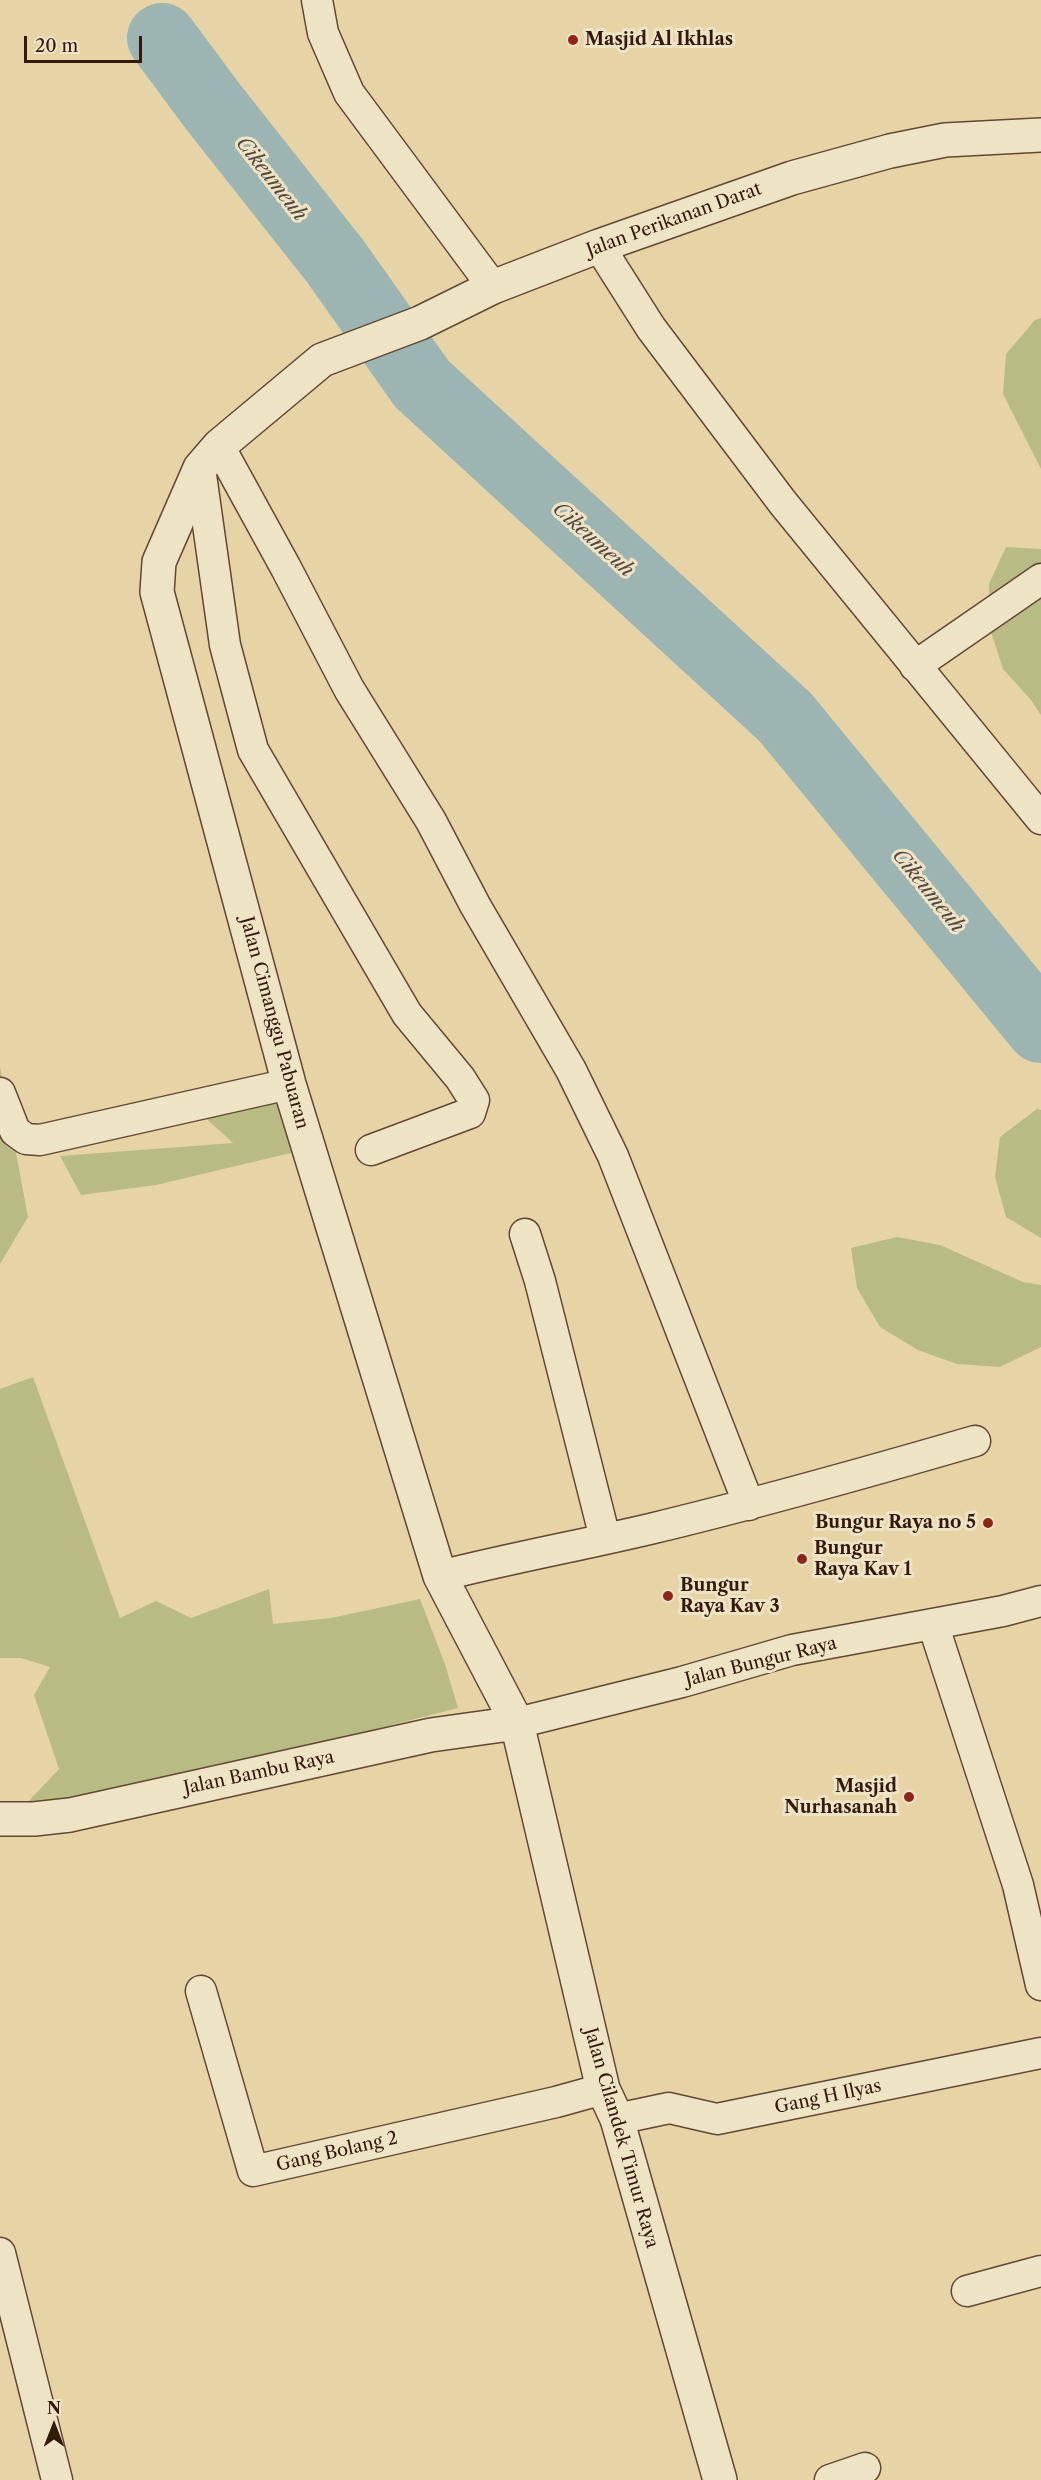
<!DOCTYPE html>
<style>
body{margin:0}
#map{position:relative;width:1041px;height:2480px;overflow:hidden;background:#e6d4a6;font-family:"Libre Caslon Text",serif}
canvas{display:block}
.north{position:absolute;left:24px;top:2396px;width:60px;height:60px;-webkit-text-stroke:4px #efe3c5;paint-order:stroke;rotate:0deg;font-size:16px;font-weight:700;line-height:24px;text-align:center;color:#331a0d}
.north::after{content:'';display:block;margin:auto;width:21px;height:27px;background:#331a0d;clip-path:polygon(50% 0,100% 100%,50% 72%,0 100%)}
.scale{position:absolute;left:24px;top:36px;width:118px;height:27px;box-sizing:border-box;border:3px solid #331a0d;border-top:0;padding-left:8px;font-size:18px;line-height:21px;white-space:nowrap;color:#331a0d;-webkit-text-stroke:4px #efe3c5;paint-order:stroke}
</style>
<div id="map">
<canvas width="1041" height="2480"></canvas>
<div class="north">N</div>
<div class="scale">20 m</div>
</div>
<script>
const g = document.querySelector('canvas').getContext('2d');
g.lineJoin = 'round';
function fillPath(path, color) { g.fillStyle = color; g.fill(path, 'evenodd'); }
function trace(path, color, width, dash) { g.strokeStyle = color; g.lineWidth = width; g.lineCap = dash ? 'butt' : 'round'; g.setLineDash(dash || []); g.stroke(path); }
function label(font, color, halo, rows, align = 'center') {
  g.font = font + ' "Libre Caslon Text",serif'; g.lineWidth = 6; g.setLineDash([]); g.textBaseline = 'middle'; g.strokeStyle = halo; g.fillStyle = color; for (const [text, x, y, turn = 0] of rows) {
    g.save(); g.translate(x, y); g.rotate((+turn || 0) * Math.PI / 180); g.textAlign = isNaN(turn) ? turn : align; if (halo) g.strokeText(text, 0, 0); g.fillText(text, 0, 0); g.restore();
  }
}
fillPath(new Path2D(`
 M 1041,318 L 1041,469 L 1003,394 L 1006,354 L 1035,320 Z
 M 1006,547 L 1041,549 L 1041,715 L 1031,700 L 1003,669 L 989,626 L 989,584 Z
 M 0,1067 L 28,1217 L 0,1264 Z
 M 283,1094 L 295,1152 L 156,1185 L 81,1195 L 60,1156 L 233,1143 L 200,1113 Z
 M 1037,1109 L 1041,1110 L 1041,1238 L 1006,1217 L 995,1177 L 1000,1137 Z
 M 897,1237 L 940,1245 L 1023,1282 L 1041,1285 L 1041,1347 L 1000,1367 L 957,1364 L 918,1350 L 880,1327 L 857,1288 L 851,1248 Z
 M 33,1377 L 120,1618 L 156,1601 L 191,1618 L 269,1589 L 273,1624 L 331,1618 L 420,1599 L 445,1664 L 458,1708 L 7,1824 L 59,1769 L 34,1695 L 50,1667 L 21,1658 L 0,1658 L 0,1389 Z`), '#b8bc84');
trace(new Path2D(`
 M 162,38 L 214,108 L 335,261 L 422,384 L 785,717 L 1041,1028`), '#9cb5b3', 70);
const minor = new Path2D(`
 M 317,0 L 323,33 L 349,93 L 493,287
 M 599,246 L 651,328 L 783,503 L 1041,819
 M 219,446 L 286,568 L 349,689 L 431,821 L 475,905 L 571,1070 L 613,1156 L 749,1505
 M 200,468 L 225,645 L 253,750 L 407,1014 L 460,1078 L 474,1100 L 470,1113 L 371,1150
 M 915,666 L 1041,579
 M 0,1093 L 15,1131 L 26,1139 L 40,1140 L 289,1084
 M 525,1234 L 540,1281 L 605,1538
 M 440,1576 C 511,1558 583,1545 654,1528 C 762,1502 868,1472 975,1441
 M 933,1624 L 1018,1885 L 1041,1985
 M 517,1723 L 682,1682 L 792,1650 L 1003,1611 L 1041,1601
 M 201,1991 L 253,2171 L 556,2102 L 603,2089
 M 617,2119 L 669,2108 L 717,2119 L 1041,2053
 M 0,2253 L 57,2480
 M 967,2291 L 1041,2271
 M 830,2480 L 865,2468`);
const tertiary = new Path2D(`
 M 0,1819 L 34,1819 L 70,1815 L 431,1735 L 517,1723
 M 720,2480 L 617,2119 L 603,2089 L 517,1723 L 440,1576 L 289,1084 L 157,592 L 159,562 L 200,468 L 219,446 L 322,360 L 420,323 L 493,287 L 599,246 L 792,178 L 890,151 L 945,140 L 1041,135`);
trace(minor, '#604833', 33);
trace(tertiary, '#604833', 36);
trace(minor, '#efe3c5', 30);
trace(tertiary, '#efe3c5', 33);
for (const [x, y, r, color] of [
 [573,40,6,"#8f2418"],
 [988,1523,6,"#8f2418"],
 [802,1559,6,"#8f2418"],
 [668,1596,6,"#8f2418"],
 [909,1797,6,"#8f2418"]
]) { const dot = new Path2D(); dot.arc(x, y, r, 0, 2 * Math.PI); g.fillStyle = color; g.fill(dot); trace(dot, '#efe3c5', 2); }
label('bold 18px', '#331a0d', '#efe3c5', [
 ["Masjid Al Ikhlas",585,40],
 ["Bungur Raya no 5",976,1523,"right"],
 ["Bungur",814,1549],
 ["Raya Kav 1",814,1570],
 ["Bungur",680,1586],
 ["Raya Kav 3",680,1607],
 ["Masjid",897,1787,"right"],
 ["Nurhasanah",897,1808,"right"]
], 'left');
label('18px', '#331a0d', '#efe3c5', [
 ["Jalan Perikanan Darat",674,220,-20],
 ["Jalan Cimanggu Pabuaran",274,1023,75],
 ["Jalan Bungur Raya",761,1662,-14],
 ["Jalan Bambu Raya",259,1773,-12],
 ["Gang H Ilyas",828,2097,-12],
 ["Jalan Cilandek Timur Raya",621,2138,74],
 ["Gang Bolang 2",337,2152,-13]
]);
label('italic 20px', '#52483f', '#efe3c5', [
 ["Cikeumeuh",271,179,52],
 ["Cikeumeuh",593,540,42],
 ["Cikeumeuh",928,891,51]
]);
</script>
